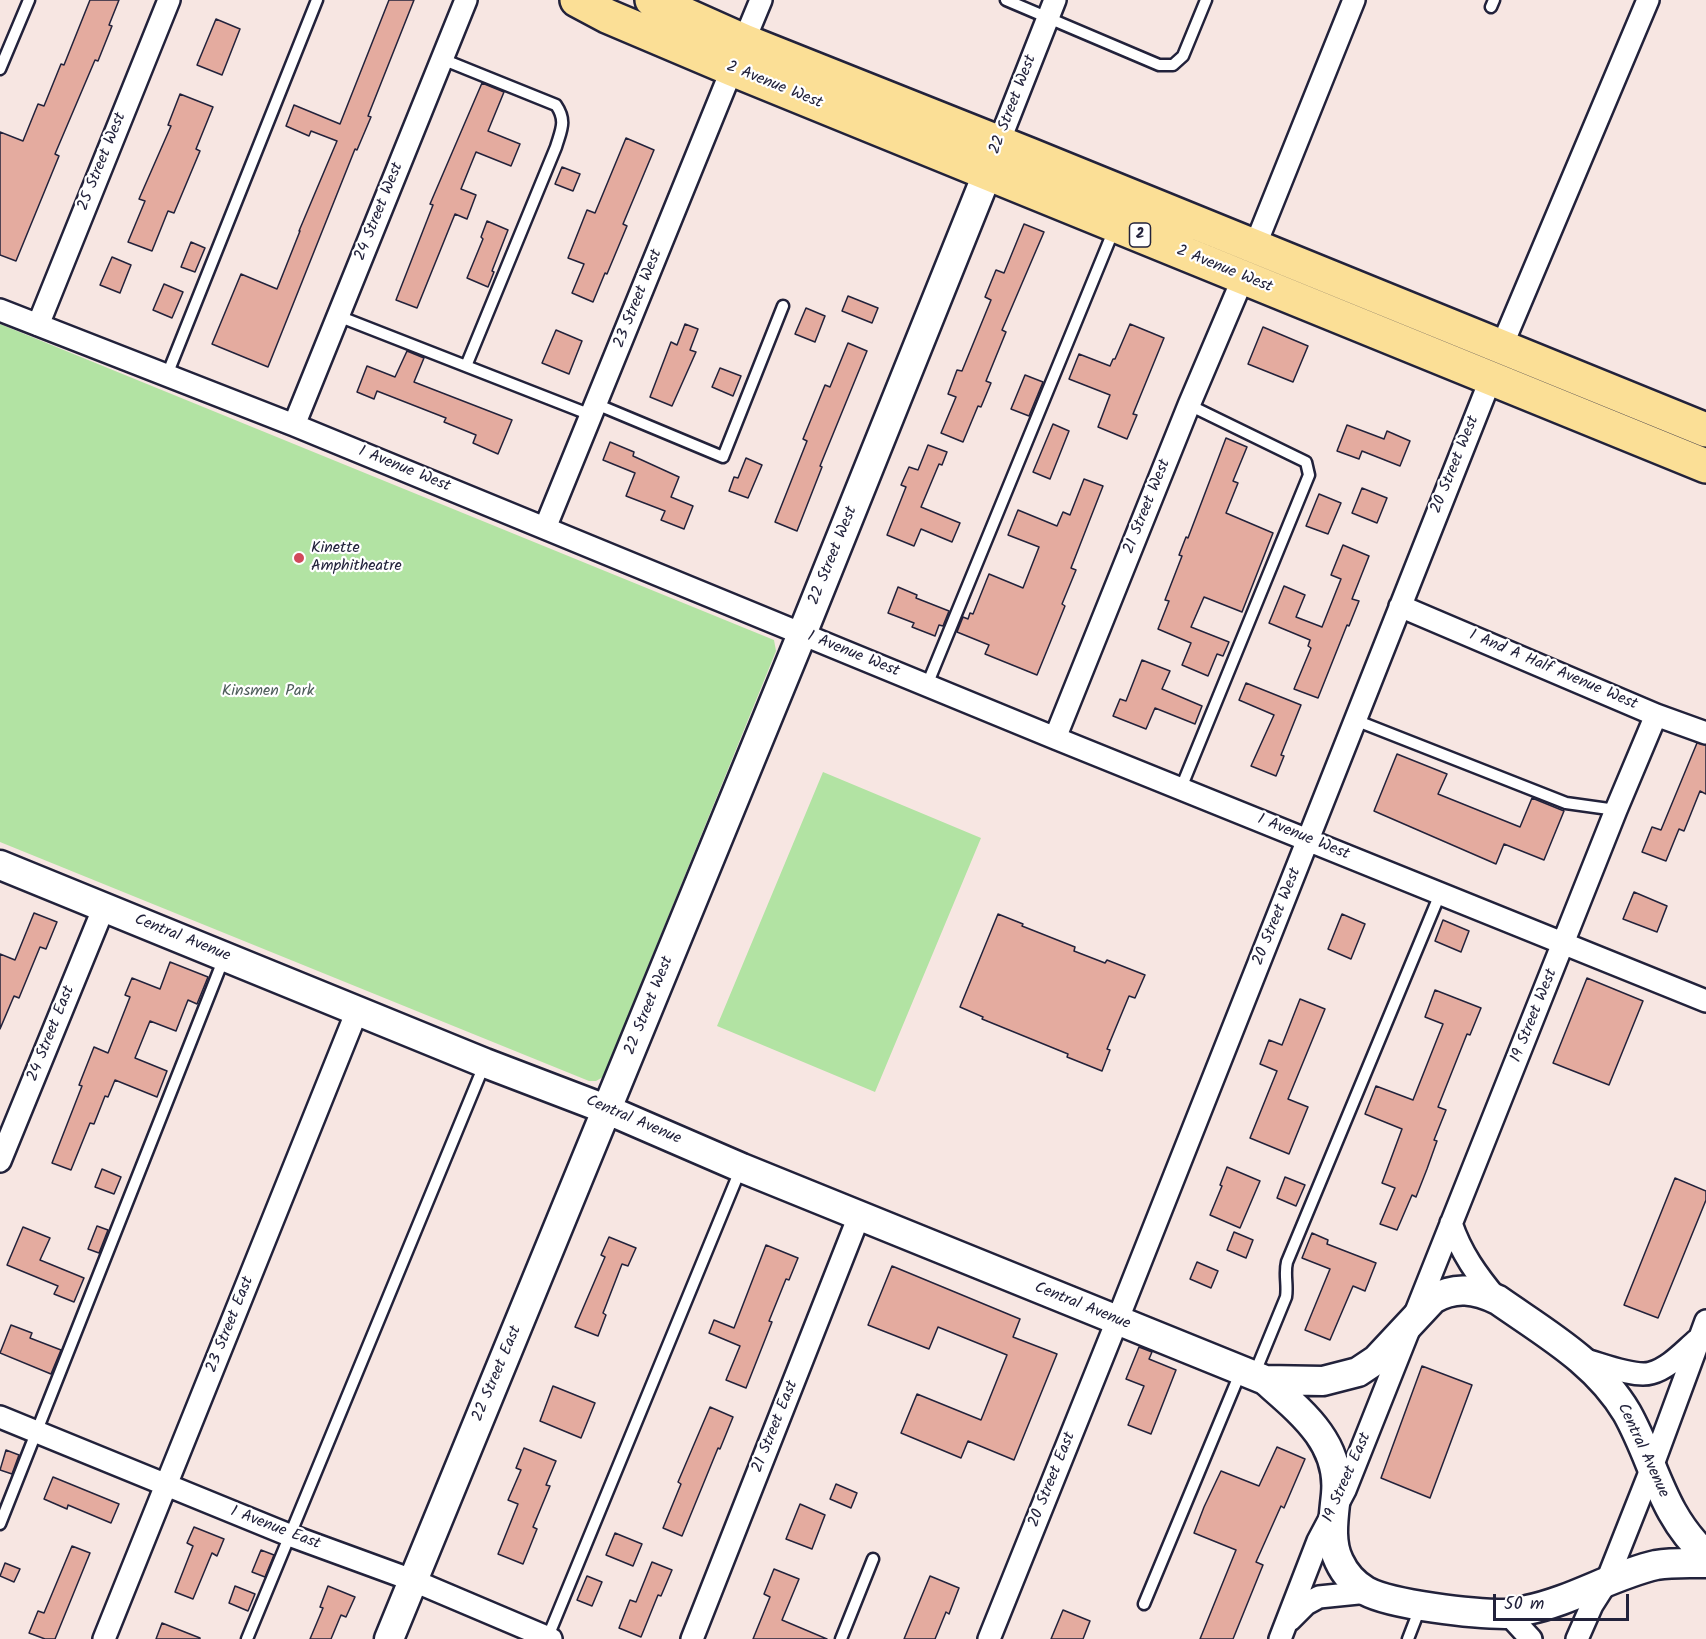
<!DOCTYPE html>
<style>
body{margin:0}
#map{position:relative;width:1706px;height:1639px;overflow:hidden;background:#f7e6e2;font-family:Kalam,sans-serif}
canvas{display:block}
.scale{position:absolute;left:1493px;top:1594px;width:136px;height:27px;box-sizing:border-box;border:3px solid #22223b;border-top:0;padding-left:8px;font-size:18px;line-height:21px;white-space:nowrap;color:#22223b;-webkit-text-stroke:4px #fff;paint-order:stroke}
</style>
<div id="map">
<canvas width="1706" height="1639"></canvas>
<div class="scale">50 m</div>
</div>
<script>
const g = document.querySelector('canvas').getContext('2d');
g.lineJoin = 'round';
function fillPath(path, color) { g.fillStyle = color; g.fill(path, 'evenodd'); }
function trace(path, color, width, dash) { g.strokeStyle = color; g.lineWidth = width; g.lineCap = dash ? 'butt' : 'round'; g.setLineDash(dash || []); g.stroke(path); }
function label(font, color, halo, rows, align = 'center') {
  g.font = font + ' Kalam,sans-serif'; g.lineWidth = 4.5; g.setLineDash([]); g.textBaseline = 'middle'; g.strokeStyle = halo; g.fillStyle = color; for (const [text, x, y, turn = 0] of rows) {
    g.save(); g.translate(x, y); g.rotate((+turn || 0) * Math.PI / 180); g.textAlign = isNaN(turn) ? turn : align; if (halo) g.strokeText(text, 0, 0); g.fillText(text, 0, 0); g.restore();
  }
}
fillPath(new Path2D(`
 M 0,324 L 774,640 L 776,651 L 603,1077 L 596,1081 L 589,1081 L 0,842 Z
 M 823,772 L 981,838 L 875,1092 L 717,1026 Z`), '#b2e3a3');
const building = new Path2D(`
 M 90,0 L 119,0 L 109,25 L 112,26 L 98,61 L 95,60 L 55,154 L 59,156 L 16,261 L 0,255 L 0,132 L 23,141 L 38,104 L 44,106 L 61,64 L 64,65 Z
 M 389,0 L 414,0 L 368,116 L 371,117 L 357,150 L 355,149 L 268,367 L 212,344 L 241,274 L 277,289 L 300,231 L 299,231 L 337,141 L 311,131 L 309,136 L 286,126 L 294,105 L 340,124 Z
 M 216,19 L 240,29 L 222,75 L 197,65 Z
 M 482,83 L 504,92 L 488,131 L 520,144 L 511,166 L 476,152 L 461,189 L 476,195 L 467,219 L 455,214 L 417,308 L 396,300 L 433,205 L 430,204 Z
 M 180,94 L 213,107 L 196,149 L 200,151 L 174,213 L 168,211 L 152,251 L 128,242 L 145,201 L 139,199 L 171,126 L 168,125 Z
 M 626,138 L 654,150 L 623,224 L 627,226 L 607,274 L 605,273 L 593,302 L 572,293 L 584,264 L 568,258 L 587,210 L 595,213 Z
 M 562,167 L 580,174 L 573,191 L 555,184 Z
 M 487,221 L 508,230 L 492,271 L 494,272 L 488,287 L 467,278 L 483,239 L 481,237 Z
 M 1024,224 L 1044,232 L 1002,330 L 1006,332 L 986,381 L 991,383 L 981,407 L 978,406 L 963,442 L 941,433 L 956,397 L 948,394 L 957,370 L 962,371 L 991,300 L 985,297 L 996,270 L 1004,273 Z
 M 191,242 L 205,248 L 195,272 L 181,267 Z
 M 112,257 L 131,265 L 120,293 L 100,285 Z
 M 164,284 L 183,292 L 172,318 L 153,310 Z
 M 848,296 L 878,308 L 872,323 L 842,311 Z
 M 806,308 L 825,316 L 815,342 L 795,334 Z
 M 685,324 L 698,329 L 690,350 L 696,352 L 672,406 L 650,397 L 671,342 L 677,345 Z
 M 1130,324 L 1164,338 L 1133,414 L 1137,415 L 1127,439 L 1098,427 L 1110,395 L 1069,379 L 1079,354 L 1110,366 L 1113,359 L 1115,359 Z
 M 1263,327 L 1308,346 L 1293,382 L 1248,364 Z
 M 556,330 L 582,341 L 569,374 L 542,363 Z
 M 848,343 L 867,351 L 820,466 L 822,467 L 797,531 L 775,522 L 807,441 L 803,439 L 825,385 L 830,387 Z
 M 407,351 L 424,358 L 414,382 L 512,420 L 498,454 L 473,443 L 476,435 L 444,422 L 446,418 L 377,391 L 374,399 L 357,392 L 367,366 L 395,377 Z
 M 720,368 L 741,376 L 733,396 L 712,387 Z
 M 1025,375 L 1043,382 L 1029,416 L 1011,409 Z
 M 1053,424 L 1069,431 L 1050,479 L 1033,472 Z
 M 1347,425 L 1384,439 L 1387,431 L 1410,441 L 1400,466 L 1362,451 L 1359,459 L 1337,451 Z
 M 1226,438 L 1247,447 L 1233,481 L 1238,483 L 1226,513 L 1273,533 L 1242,612 L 1204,597 L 1191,627 L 1229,642 L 1223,656 L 1217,654 L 1208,676 L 1182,665 L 1191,643 L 1158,629 L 1169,601 L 1165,600 L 1182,556 L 1179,555 L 1186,537 L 1188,538 Z
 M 610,442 L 634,452 L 633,456 L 679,477 L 671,497 L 693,506 L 684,529 L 661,520 L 665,511 L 626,496 L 635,473 L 603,460 Z
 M 928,445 L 947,452 L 942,465 L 939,464 L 921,507 L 960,523 L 952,542 L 921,529 L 914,546 L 887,535 L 906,487 L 901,485 L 909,467 L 918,470 Z
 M 746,458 L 762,465 L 748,498 L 729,491 L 734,477 L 738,478 Z
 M 1084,479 L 1103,486 L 1071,568 L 1076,570 L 1062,604 L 1065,606 L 1037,675 L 985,654 L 989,645 L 957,632 L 963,617 L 968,619 L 970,613 L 973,614 L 989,574 L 1023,588 L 1039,547 L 1008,535 L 1018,510 L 1057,526 L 1063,512 L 1070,515 Z
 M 1362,488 L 1387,498 L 1377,523 L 1352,513 Z
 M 1319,494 L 1341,503 L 1328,534 L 1306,526 Z
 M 1343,545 L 1369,556 L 1352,599 L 1359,601 L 1349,626 L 1347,625 L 1318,698 L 1294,689 L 1311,648 L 1308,646 L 1310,640 L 1269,623 L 1284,586 L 1305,595 L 1296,617 L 1322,627 L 1341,579 L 1331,575 Z
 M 898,587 L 917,595 L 916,598 L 949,611 L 943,626 L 939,625 L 935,636 L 912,627 L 914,623 L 888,613 Z
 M 1142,660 L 1170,671 L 1162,689 L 1202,706 L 1195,724 L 1155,708 L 1146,729 L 1113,716 L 1120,699 L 1126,701 Z
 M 1246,683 L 1301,705 L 1281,755 L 1284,756 L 1276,776 L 1251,766 L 1274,715 L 1239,700 Z
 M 1697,743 L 1706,745 L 1706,794 L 1700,791 L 1684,831 L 1679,829 L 1666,861 L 1642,852 L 1652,827 L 1661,830 Z
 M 1397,754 L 1447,774 L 1438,794 L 1520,827 L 1532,798 L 1564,811 L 1544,860 L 1504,844 L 1496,864 L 1374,811 Z
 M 1634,892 L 1667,906 L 1657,932 L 1623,919 Z
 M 34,913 L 57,922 L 46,949 L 40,947 L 19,998 L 14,996 L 0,1029 L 0,954 L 15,960 Z
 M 998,914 L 1023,924 L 1022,926 L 1075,947 L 1074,951 L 1105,963 L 1107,960 L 1145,975 L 1135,998 L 1129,996 L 1107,1049 L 1110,1050 L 1102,1071 L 1067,1057 L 1068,1054 L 982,1019 L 983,1017 L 960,1007 Z
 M 1342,914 L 1365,924 L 1351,959 L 1328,949 Z
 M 1443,920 L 1469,931 L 1461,952 L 1435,941 Z
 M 170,962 L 208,977 L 197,1004 L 188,1000 L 176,1031 L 150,1021 L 135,1058 L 167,1071 L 157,1097 L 115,1080 L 108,1097 L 105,1096 L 94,1124 L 90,1123 L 71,1170 L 52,1163 L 82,1086 L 79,1085 L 94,1047 L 108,1053 L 130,997 L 125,995 L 132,978 L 160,989 Z
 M 1587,978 L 1643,1001 L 1609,1085 L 1553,1063 Z
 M 1435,990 L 1481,1008 L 1470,1035 L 1467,1034 L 1438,1107 L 1446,1110 L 1434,1140 L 1437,1141 L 1427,1169 L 1416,1197 L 1412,1195 L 1397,1230 L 1380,1224 L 1395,1188 L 1382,1183 L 1402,1129 L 1365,1114 L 1376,1086 L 1413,1100 L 1443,1024 L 1425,1017 Z
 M 1300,999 L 1325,1009 L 1288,1099 L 1308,1107 L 1289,1154 L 1250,1138 L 1277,1071 L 1260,1064 L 1269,1040 L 1282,1045 Z
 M 1227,1167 L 1260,1181 L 1240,1228 L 1210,1215 L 1222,1186 L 1220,1185 Z
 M 102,1169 L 121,1177 L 114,1194 L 95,1187 Z
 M 1285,1177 L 1305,1185 L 1296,1206 L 1277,1198 Z
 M 1675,1178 L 1706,1191 L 1706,1200 L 1658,1318 L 1624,1305 Z
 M 97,1226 L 108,1230 L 99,1253 L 88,1249 Z
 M 23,1227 L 50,1238 L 40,1260 L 84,1278 L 74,1302 L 54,1294 L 58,1286 L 7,1265 Z
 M 1234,1232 L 1253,1240 L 1246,1258 L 1227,1250 Z
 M 1312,1233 L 1328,1240 L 1327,1244 L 1376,1263 L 1365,1291 L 1353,1286 L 1330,1340 L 1305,1330 L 1330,1269 L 1302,1258 Z
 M 609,1237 L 636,1248 L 628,1266 L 622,1264 L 603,1313 L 606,1315 L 598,1336 L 575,1327 L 605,1257 L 601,1255 Z
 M 766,1245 L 798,1258 L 789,1280 L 786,1279 L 769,1321 L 772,1322 L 746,1388 L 726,1380 L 740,1346 L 709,1333 L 714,1320 L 734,1328 Z
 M 1197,1262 L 1218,1271 L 1211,1288 L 1190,1279 Z
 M 892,1266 L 1020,1319 L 1013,1337 L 1057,1354 L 1014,1460 L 968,1441 L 961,1458 L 901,1433 L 917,1394 L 981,1420 L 1007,1355 L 938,1327 L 929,1349 L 868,1325 Z
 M 11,1325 L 32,1333 L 30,1338 L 61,1350 L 51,1374 L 0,1353 Z
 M 1139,1347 L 1152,1352 L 1149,1359 L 1176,1370 L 1151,1434 L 1128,1425 L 1144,1386 L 1126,1379 Z
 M 1422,1366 L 1472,1385 L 1430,1498 L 1381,1478 Z
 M 553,1386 L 595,1403 L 581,1438 L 540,1421 Z
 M 710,1407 L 733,1417 L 720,1449 L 718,1448 L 682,1536 L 663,1528 L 681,1484 L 678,1482 Z
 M 1277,1447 L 1305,1459 L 1284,1508 L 1281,1506 L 1256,1562 L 1263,1565 L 1233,1639 L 1200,1639 L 1236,1550 L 1194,1533 L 1204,1507 L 1221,1471 L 1259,1486 Z
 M 524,1448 L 556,1461 L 546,1485 L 550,1486 L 533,1527 L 537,1529 L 523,1564 L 498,1554 L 518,1504 L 508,1500 L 521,1470 L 516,1468 Z
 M 6,1450 L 19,1455 L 12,1474 L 0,1470 Z
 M 53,1477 L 119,1504 L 111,1523 L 68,1505 L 67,1509 L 44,1499 Z
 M 836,1484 L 857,1493 L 851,1508 L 830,1499 Z
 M 800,1504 L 825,1515 L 812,1549 L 786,1539 Z
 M 194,1527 L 224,1539 L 217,1556 L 212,1553 L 193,1599 L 175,1592 L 193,1546 L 187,1543 Z
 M 615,1533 L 642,1544 L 633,1566 L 606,1555 Z
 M 72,1546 L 90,1553 L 55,1639 L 45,1639 L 29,1633 L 38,1611 L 44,1613 Z
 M 261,1550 L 274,1555 L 265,1577 L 252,1572 Z
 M 652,1562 L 672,1570 L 661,1596 L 658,1595 L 641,1637 L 619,1628 L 630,1600 L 636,1602 Z
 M 5,1563 L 20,1569 L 14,1582 L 0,1576 Z
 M 774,1569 L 799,1579 L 782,1620 L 827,1639 L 753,1639 L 770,1597 L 764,1594 Z
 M 587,1576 L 602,1582 L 592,1606 L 577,1600 Z
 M 930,1576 L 959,1588 L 949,1614 L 946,1612 L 935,1639 L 904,1639 Z
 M 235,1586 L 255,1594 L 248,1611 L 229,1603 Z
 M 328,1586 L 355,1597 L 346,1617 L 341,1615 L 331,1639 L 310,1639 L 323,1608 L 320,1607 Z
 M 1063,1610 L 1090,1621 L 1083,1639 L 1051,1639 Z
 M 162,1623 L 200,1638 L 200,1639 L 156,1639 Z`);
fillPath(building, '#e4ab9f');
trace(building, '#22223b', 1.5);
const lane = new Path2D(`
 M 1006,0 L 1159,65 L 1173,65 L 1183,56 L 1206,0
 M 1491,7 L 1494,0
 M 442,59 L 556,105 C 567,121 561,130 556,147 L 466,366
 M 0,69 L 29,0
 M 338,316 L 591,415
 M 167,375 L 317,0
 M 596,404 L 723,457 L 783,306
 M 927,685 L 1115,227
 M 1355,720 L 1566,803 L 1616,810
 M 1181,788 L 1309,475 L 1306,462 L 1189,405
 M 1254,1375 L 1286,1297 C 1288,1285 1284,1274 1287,1262 L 1440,894
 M 0,1524 L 224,958
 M 1144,1604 L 1241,1371
 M 247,1639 L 485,1063
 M 547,1639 L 741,1168
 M 841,1639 L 873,1559
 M 1408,1639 L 1420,1608`);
const street = new Path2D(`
 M 744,41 L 761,0
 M 999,142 L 1055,0
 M 1255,246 L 1354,0
 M 0,310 L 294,425 L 1055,738 L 1706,1001
 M 38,325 L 169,0
 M 1501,348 L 1648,0
 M 294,425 L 466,0
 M 545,528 L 732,69
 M 1400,606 L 1656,715 L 1706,733
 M 1055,738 L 1189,405 L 1243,278
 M 0,1161 L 104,907
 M 1451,1223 C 1461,1253 1477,1275 1497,1299
 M 1582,1359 C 1599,1363 1634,1378 1651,1373 C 1669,1368 1683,1352 1697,1340
 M 0,1417 L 289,1535 L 412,1580 L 551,1639
 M 1508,1614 L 1531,1639
 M 1290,1620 L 1306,1604 L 1319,1597 L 1368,1592
 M 104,1639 L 357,1011
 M 692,1639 L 859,1216
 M 989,1639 L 1117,1321 L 1491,378
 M 1280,1639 L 1318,1541 L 1345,1490 L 1616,810 L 1656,715
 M 1577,1639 L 1592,1605 L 1606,1583 L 1652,1467 L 1706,1321`);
const secondary = new Path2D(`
 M 0,865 L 485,1063 L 608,1110 L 742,1168 L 1265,1380 L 1323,1381 L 1358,1372 L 1376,1360 L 1433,1299 C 1455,1286 1475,1289 1498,1300 C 1545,1333 1597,1362 1627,1413 C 1655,1463 1661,1514 1706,1555
 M 1265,1380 C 1300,1411 1341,1442 1336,1494 C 1334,1516 1329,1541 1339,1561 C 1345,1574 1354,1584 1366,1591 C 1392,1605 1474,1614 1505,1614 C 1512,1614 1520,1612 1527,1610 C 1572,1601 1612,1575 1656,1565 C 1673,1562 1689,1563 1706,1563
 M 389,1639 L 802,634 L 996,152`);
const highway = new Path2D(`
 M 577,0 L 607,16 L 732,69 L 1706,466
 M 652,0 L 744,41 L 1030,155 L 1706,430`);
trace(lane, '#22223b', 15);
trace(street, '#22223b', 26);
trace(secondary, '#22223b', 33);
trace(highway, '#22223b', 38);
trace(lane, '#fff', 10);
trace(street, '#fff', 21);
trace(secondary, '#fff', 28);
trace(highway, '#fbdf96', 33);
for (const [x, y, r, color] of [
 [299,558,6,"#d1495b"]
]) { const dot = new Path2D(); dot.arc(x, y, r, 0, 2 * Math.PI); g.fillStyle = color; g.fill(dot); trace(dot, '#fff', 2); }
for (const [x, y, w] of [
 [1140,235,21]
]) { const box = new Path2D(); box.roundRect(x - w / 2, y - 12, w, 24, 4.5); g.fillStyle = '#fff'; g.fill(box); trace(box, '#22223b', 1.5); }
label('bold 15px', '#22223b', null, [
 ["2",1140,235]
]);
label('16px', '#22223b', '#fff', [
 ["2 Avenue West",774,86,22],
 ["22 Street West",1014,105,-69],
 ["25 Street West",103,162,-68],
 ["24 Street West",380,212,-68],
 ["2 Avenue West",1224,270,22],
 ["23 Street West",639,299,-68],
 ["20 Street West",1456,465,-68],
 ["1 Avenue West",404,470,22],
 ["21 Street West",1148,507,-68],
 ["22 Street West",834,556,-68],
 ["1 Avenue West",853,655,22],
 ["1 And A Half Avenue West",1553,671,23],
 ["1 Avenue West",1303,838,22],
 ["20 Street West",1278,917,-68],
 ["Central Avenue",182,939,22],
 ["22 Street West",650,1006,-68],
 ["19 Street West",1535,1016,-68],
 ["24 Street East",52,1034,-68],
 ["Central Avenue",633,1121,23],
 ["Central Avenue",1082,1307,22],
 ["23 Street East",231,1325,-68],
 ["22 Street East",498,1374,-67],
 ["21 Street East",776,1427,-68],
 ["Central Avenue",1642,1451,65],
 ["19 Street East",1348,1478,-66],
 ["20 Street East",1053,1480,-68],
 ["1 Avenue East",275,1529,21]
]);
label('16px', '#22223b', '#fff', [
 ["Kinette",311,549],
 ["Amphitheatre",311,567]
], 'left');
label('16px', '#4d5c5a', '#fff', [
 ["Kinsmen Park",268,692]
]);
</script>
